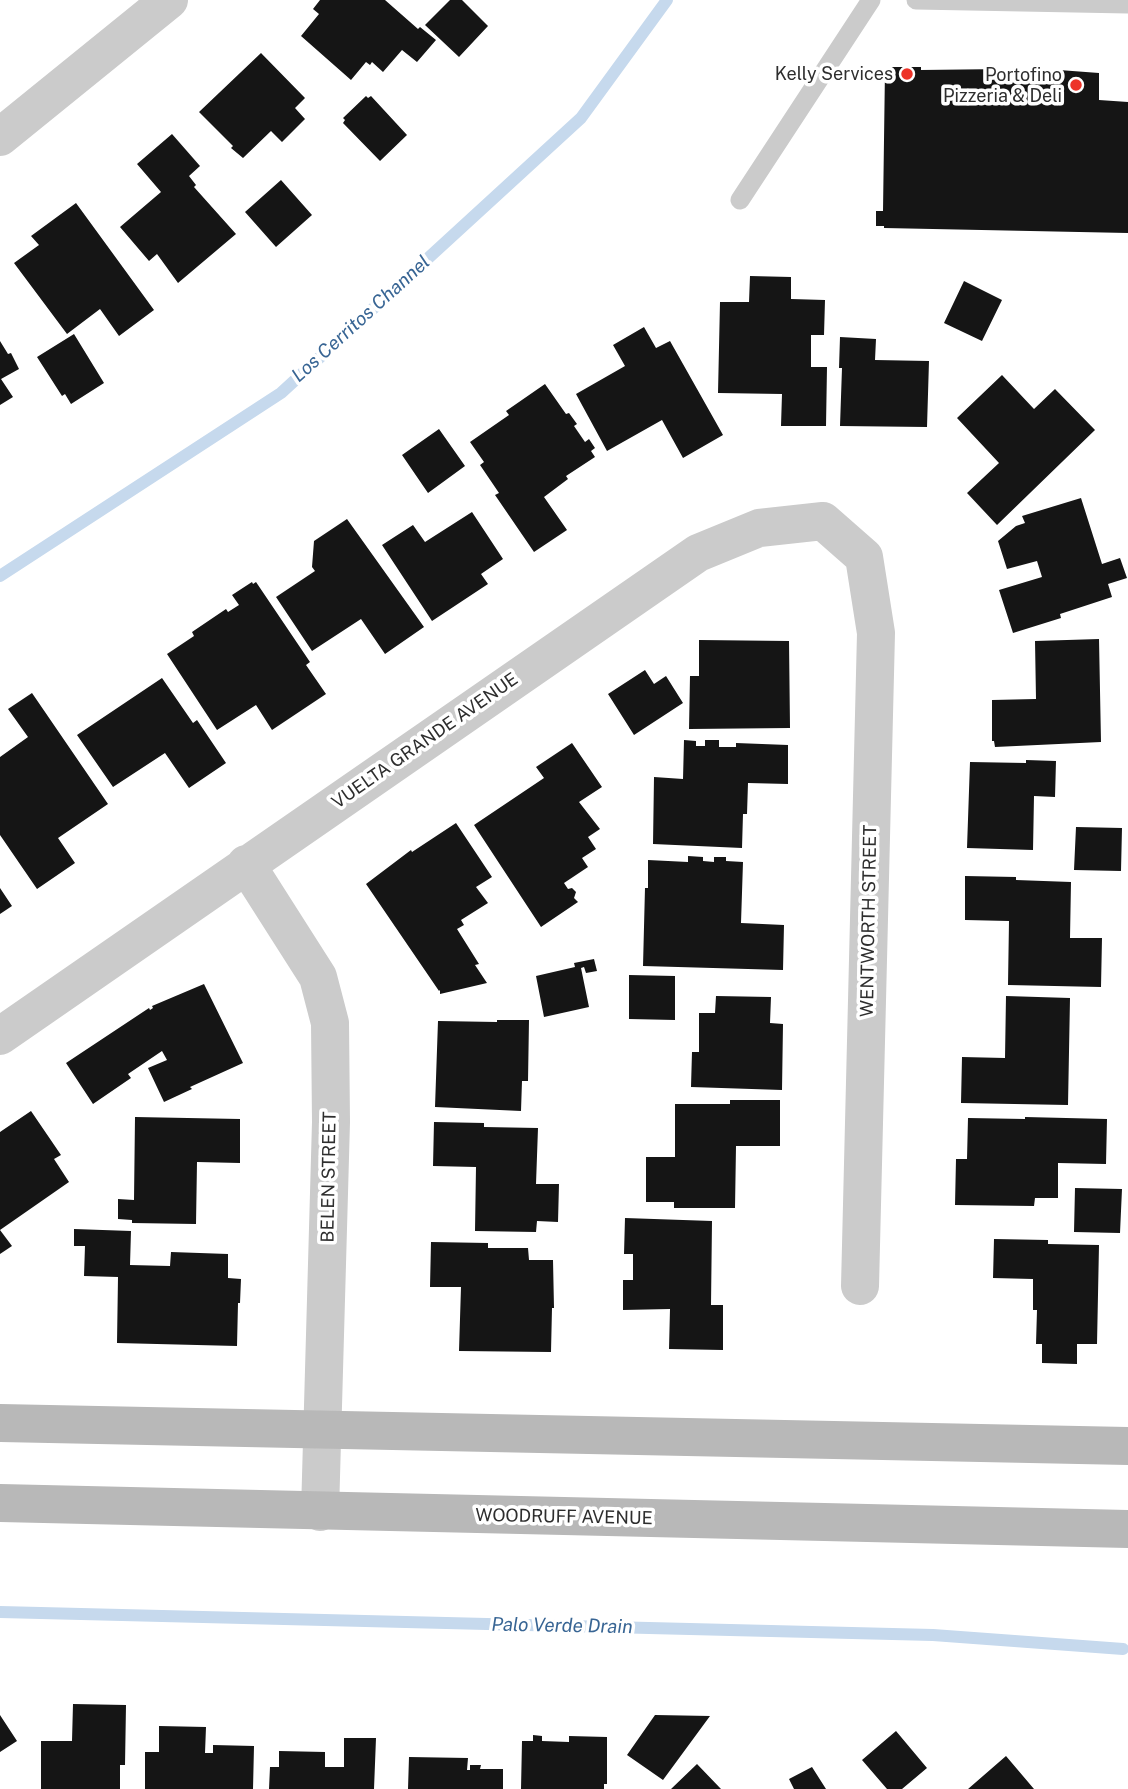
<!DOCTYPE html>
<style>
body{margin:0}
canvas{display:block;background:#fff}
</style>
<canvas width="1128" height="1789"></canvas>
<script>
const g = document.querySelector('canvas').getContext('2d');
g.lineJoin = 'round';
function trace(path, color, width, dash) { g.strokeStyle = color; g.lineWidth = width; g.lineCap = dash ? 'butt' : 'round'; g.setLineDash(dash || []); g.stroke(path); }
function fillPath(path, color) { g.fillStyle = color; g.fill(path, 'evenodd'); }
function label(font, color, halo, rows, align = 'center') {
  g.font = font + ' "Public Sans",sans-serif'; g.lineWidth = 7; g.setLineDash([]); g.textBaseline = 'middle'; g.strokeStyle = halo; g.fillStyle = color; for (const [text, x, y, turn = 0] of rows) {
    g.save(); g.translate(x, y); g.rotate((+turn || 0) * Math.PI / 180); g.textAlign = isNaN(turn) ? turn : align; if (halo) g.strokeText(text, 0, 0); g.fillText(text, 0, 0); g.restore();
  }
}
trace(new Path2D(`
 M 0,576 L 281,393 L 581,118 L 667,0
 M 0,1612 L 933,1635 L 1123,1649`), '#c6d9ed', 12);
fillPath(new Path2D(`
 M 320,0 L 385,0 L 418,29 L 420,27 L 436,40 L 417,62 L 402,50 L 383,72 L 372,62 L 370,65 L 366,62 L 351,80 L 301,36 L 319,14 L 313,9 Z
 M 450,0 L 462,0 L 488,26 L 459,57 L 425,25 Z
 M 261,53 L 305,98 L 295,108 L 305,119 L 282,142 L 271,131 L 243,158 L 231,148 L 233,146 L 199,112 Z
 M 891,67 L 921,67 L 921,70 L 1004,69 L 1004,72 L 1017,72 L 1017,69 L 1044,70 L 1044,73 L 1059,73 L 1059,70 L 1099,73 L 1099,100 L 1128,102 L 1128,233 L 884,228 L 884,226 L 876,226 L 876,211 L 883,211 L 885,69 L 891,69 Z
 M 366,96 L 368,98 L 371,96 L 407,135 L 380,161 L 343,123 L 345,120 L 343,118 Z
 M 172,134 L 200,166 L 189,176 L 196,185 L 194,187 L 236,234 L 178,283 L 157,254 L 149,261 L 120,227 L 161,192 L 137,164 Z
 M 281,180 L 312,215 L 276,247 L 245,212 Z
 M 76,203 L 154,310 L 119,336 L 100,309 L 67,334 L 14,263 L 39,245 L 31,236 Z
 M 750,276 L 791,277 L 791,299 L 825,300 L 824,335 L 811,335 L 811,367 L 827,367 L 826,426 L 781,426 L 782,394 L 718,393 L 720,302 L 749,302 Z
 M 964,281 L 1002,300 L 982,341 L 944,323 Z
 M 644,327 L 656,348 L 670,341 L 723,435 L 683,458 L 662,420 L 607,451 L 576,394 L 625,366 L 613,345 Z
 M 74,334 L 104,383 L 71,404 L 65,394 L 62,396 L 37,357 Z
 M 840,337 L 876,339 L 875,360 L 929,361 L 927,427 L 840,426 L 842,368 L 839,368 Z
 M 0,341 L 8,354 L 11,353 L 19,369 L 1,379 L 13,397 L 0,405 Z
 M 1002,375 L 1034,409 L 1055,389 L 1095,430 L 997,525 L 967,493 L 999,463 L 957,418 Z
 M 545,384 L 566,414 L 569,413 L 577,424 L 574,426 L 585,442 L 589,439 L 595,448 L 591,451 L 595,457 L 566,476 L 568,479 L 544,497 L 567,530 L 534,552 L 495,495 L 499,493 L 480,465 L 484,462 L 470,442 L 509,415 L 506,411 Z
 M 439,429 L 465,466 L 428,493 L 402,455 Z
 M 1081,498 L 1102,564 L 1120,558 L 1127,578 L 1108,584 L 1112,597 L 1060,614 L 1061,618 L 1013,633 L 999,590 L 1042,577 L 1037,561 L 1007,569 L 998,541 L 1016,526 L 1025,523 L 1022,516 Z
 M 472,512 L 503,559 L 481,574 L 488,584 L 432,621 L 382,545 L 413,525 L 425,542 Z
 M 347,519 L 424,627 L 385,654 L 361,619 L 312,651 L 276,597 L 315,571 L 312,567 L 314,541 Z
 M 252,582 L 253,584 L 256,582 L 310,662 L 306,665 L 326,694 L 272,730 L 256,705 L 217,730 L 167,654 L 194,636 L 192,632 L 226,609 L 228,612 L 239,605 L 232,595 Z
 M 1099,639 L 1101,742 L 995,747 L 994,741 L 992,741 L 992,700 L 1036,699 L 1035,641 Z
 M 699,640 L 789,641 L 790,728 L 689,729 L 690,676 L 699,676 Z
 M 645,670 L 654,684 L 666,676 L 683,703 L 634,735 L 608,694 Z
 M 162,678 L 193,723 L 197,720 L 226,763 L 189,788 L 165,753 L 113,787 L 77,735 Z
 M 32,693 L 108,804 L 58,838 L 75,863 L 37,889 L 0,835 L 0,757 L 28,737 L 8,709 Z
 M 684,740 L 696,741 L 696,746 L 705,746 L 705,740 L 719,740 L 719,747 L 736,747 L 736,743 L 788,745 L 788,784 L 748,783 L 747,814 L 743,814 L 742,848 L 653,844 L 654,777 L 683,779 Z
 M 572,743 L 602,787 L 579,802 L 600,829 L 588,837 L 596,849 L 582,858 L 588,867 L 564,883 L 568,889 L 572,888 L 576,892 L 574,898 L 578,902 L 541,927 L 474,825 L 544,778 L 536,767 Z
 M 1026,760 L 1056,761 L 1055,797 L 1034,796 L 1033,850 L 967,848 L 970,762 L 1026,763 Z
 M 456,823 L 492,877 L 476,887 L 488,903 L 461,920 L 464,925 L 457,929 L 479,964 L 475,965 L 487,983 L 440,994 L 440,990 L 439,991 L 366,884 L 411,850 L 412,852 Z
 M 1076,827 L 1122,828 L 1121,871 L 1074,870 Z
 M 688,856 L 703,857 L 703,861 L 714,862 L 714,857 L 726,857 L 726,861 L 743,862 L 741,923 L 784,925 L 783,970 L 643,966 L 645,888 L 648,888 L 648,860 L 688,862 Z
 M 965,876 L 1016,877 L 1016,880 L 1071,882 L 1070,938 L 1102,938 L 1101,987 L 1008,985 L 1009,921 L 965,920 Z
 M 0,888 L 12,906 L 0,914 Z
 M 594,959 L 597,971 L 586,973 L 584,967 L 581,968 L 589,1007 L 544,1017 L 536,976 L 575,967 L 574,963 Z
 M 629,975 L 675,976 L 675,1020 L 629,1019 Z
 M 204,984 L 243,1063 L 190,1087 L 192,1089 L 164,1102 L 148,1068 L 167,1060 L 162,1051 L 128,1074 L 131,1078 L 93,1104 L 66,1063 L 149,1008 L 150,1010 L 153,1008 L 152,1006 Z
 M 716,996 L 771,997 L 770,1023 L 783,1024 L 782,1090 L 691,1087 L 692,1052 L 699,1052 L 699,1013 L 715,1013 Z
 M 1006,996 L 1070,998 L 1068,1105 L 961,1103 L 962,1057 L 1005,1058 Z
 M 497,1020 L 529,1020 L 528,1081 L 522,1081 L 521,1111 L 435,1107 L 438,1021 L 497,1022 Z
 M 730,1100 L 780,1100 L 780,1146 L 736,1146 L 735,1208 L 674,1208 L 674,1202 L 646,1202 L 646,1157 L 675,1157 L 675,1104 L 730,1104 Z
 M 31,1111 L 61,1155 L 54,1159 L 69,1182 L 0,1230 L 12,1246 L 0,1254 L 0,1132 Z
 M 135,1117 L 240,1119 L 240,1163 L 197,1162 L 196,1224 L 132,1223 L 132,1220 L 118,1219 L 118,1199 L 134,1200 Z
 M 1025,1117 L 1107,1119 L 1106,1164 L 1058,1163 L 1058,1198 L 1035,1198 L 1034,1206 L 955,1205 L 956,1159 L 967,1159 L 968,1118 L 1025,1119 Z
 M 434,1122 L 484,1123 L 484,1127 L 538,1128 L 536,1184 L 559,1184 L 558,1222 L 537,1221 L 536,1232 L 475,1231 L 476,1167 L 433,1166 Z
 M 1075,1188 L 1122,1189 L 1120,1233 L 1074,1232 Z
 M 625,1218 L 712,1221 L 711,1305 L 723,1305 L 723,1350 L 669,1349 L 670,1309 L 623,1310 L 623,1280 L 633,1280 L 633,1254 L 624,1254 Z
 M 74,1229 L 131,1231 L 130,1265 L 170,1266 L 171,1252 L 228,1254 L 228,1278 L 241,1279 L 240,1303 L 238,1303 L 237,1346 L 117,1343 L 118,1277 L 84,1276 L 85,1246 L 74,1246 Z
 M 994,1239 L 1048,1240 L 1048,1244 L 1099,1245 L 1097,1344 L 1077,1344 L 1077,1364 L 1042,1363 L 1042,1344 L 1036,1344 L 1037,1310 L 1033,1310 L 1033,1279 L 993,1278 Z
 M 431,1242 L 488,1243 L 488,1248 L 528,1248 L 529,1260 L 553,1260 L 554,1308 L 552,1308 L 551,1352 L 459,1351 L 461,1287 L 430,1287 Z
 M 73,1704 L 126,1705 L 125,1765 L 120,1765 L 120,1789 L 41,1789 L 41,1741 L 72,1741 Z
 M 0,1715 L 17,1741 L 0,1752 Z
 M 655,1715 L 710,1716 L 663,1780 L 627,1755 Z
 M 159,1726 L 206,1727 L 205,1753 L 213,1753 L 213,1745 L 254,1746 L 253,1789 L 145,1789 L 145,1752 L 159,1752 Z
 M 896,1731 L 927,1768 L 902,1789 L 887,1789 L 862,1760 Z
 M 533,1735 L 542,1736 L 542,1741 L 569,1742 L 569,1736 L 607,1737 L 607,1784 L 604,1784 L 604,1789 L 521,1789 L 522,1741 L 533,1741 Z
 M 344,1738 L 376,1738 L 374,1789 L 269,1789 L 270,1767 L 279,1767 L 279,1751 L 325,1752 L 325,1767 L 344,1767 Z
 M 1006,1756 L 1034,1789 L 968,1789 Z
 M 409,1757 L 468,1758 L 467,1770 L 470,1770 L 470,1765 L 481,1765 L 480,1769 L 503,1769 L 503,1789 L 408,1789 Z
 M 697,1764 L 721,1789 L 671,1789 Z
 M 812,1767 L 826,1789 L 794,1789 L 789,1779 Z`), '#151515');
trace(new Path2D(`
 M 916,0 L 1128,4
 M 740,200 L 871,0`), '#cbcbcb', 19);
trace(new Path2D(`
 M 0,137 L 169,0
 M 246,864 L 318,977 L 330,1023 L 331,1122 L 320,1512
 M 0,1036 L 698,553 L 759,528 L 823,521 L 864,557 L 876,633 L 860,1286`), '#cbcbcb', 38);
trace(new Path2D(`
 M 0,1423 L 1128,1446
 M 0,1503 L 1128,1529`), '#b8b8b8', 38);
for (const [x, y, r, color] of [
 [907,74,7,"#ed3328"],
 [1076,85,7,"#ed3328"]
]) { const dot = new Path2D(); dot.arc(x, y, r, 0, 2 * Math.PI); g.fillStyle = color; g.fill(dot); trace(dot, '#fff', 2.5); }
label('18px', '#2e2e2e', '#fff', [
 ["Kelly Services",893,74],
 ["Portofino",1062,75],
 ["Pizzeria & Deli",1062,96]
], 'right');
label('18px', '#2e2e2e', '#fff', [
 ["VUELTA GRANDE AVENUE",425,741,-35],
 ["WENTWORTH STREET",869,921,-89],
 ["BELEN STREET",329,1177,-89],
 ["WOODRUFF AVENUE",564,1517,1]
]);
label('italic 19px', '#386594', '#fff', [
 ["Los Cerritos Channel",361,319,-42],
 ["Palo Verde Drain",562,1626,1]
]);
</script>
